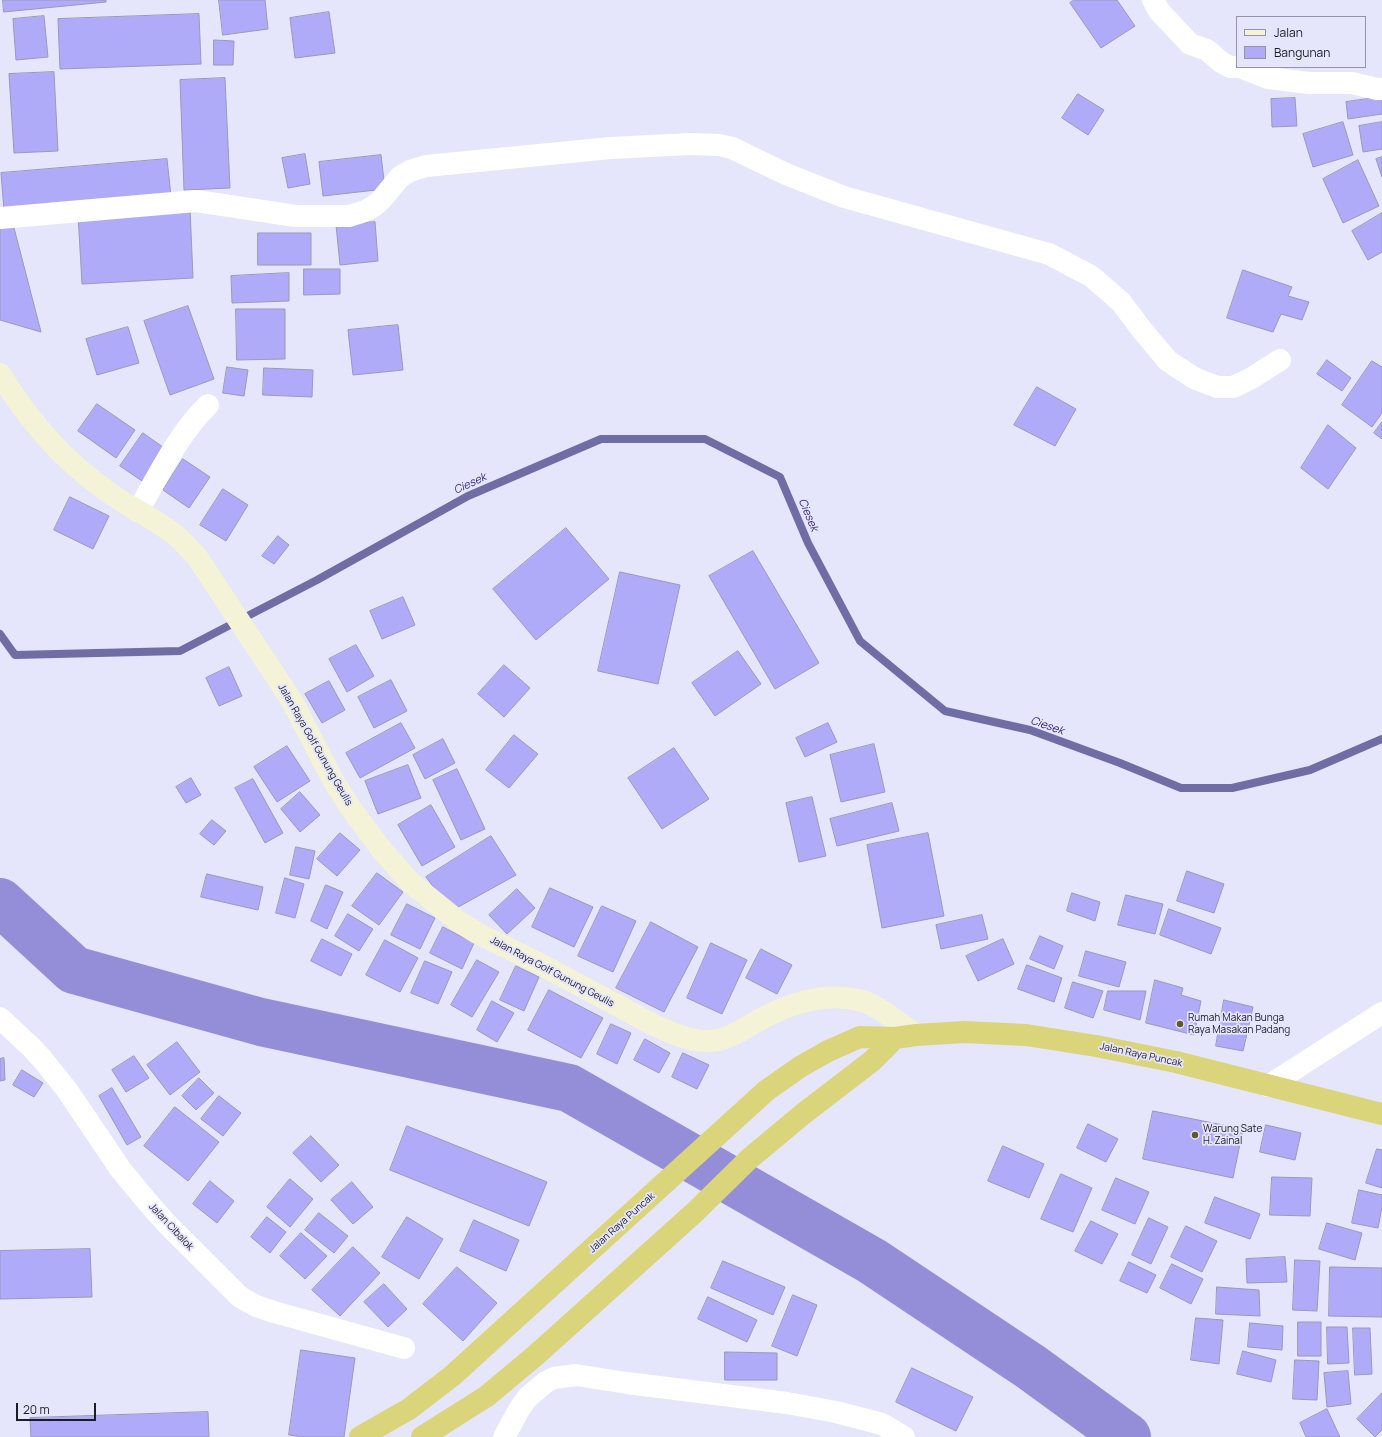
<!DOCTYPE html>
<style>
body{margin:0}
#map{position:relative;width:1382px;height:1437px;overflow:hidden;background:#e5e5fb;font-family:Manrope,sans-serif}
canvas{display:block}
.legend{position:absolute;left:1236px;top:16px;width:130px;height:52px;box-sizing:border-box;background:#e5e5fb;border:1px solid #9594a7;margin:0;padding:5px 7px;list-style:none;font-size:12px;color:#1c1b28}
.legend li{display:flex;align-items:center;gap:8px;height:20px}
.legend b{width:20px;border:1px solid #9594a7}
.scale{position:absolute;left:16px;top:1403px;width:80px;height:18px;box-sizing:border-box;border:2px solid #1c1b28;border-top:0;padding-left:5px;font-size:12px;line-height:14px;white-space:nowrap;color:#1c1b28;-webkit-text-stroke:3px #e5e5fb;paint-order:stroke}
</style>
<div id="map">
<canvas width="1382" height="1437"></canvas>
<ul class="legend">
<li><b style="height:5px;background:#f4f2d7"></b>Jalan</li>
<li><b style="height:11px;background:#b0abf9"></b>Bangunan</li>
</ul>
<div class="scale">20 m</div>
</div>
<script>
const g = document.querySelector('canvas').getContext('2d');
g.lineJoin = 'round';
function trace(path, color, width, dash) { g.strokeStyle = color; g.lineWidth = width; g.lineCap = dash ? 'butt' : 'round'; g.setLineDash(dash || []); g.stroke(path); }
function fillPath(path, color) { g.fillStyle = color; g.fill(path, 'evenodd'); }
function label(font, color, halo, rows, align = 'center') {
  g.font = font + ' Manrope,sans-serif'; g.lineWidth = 3.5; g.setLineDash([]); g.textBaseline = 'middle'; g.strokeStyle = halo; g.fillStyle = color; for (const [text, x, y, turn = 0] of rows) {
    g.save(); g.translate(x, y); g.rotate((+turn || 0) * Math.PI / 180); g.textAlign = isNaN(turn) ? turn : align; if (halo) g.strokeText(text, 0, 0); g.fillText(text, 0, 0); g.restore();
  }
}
trace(new Path2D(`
 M 0,634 L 15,655 L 180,651 L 317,580 L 468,496 L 601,439 L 705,439 L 780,477 L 808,543 L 860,641 L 945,711 L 1030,730 L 1120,763 L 1181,788 L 1232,788 L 1310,770 L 1382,739`), '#706ca4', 8);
trace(new Path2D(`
 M 0,902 L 74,970 L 261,1022 L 569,1088 L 872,1261 L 1031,1367 L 1127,1437`), '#948ed9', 48);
const building = new Path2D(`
 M 3,0 L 106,0 L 106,2 L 4,12 Z
 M 219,0 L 265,0 L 268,29 L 223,35 Z
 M 1074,0 L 1117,0 L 1135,26 L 1101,48 L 1070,3 Z
 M 329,12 L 335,53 L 295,58 L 290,18 Z
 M 199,14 L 201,64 L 60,69 L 58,19 Z
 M 44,16 L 48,57 L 16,60 L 13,19 Z
 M 214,40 L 234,41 L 233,65 L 214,65 Z
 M 54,72 L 58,151 L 14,153 L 9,74 Z
 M 225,78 L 230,188 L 184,190 L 180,80 Z
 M 1078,94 L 1104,110 L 1088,135 L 1062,118 Z
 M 1382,97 L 1382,114 L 1348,119 L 1346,102 Z
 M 1295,98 L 1297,126 L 1272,127 L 1271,99 Z
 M 1343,122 L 1353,155 L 1313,167 L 1303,134 Z
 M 1382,122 L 1382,149 L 1363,152 L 1359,126 Z
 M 305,154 L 310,184 L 288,188 L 282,158 Z
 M 381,155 L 385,189 L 323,196 L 319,162 Z
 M 1382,157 L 1382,177 L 1376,159 Z
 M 167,159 L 171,196 L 4,210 L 1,173 Z
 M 1358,160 L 1379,206 L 1343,223 L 1323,179 Z
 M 190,208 L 193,278 L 82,284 L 78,214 Z
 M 1382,213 L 1382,252 L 1368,260 L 1352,231 Z
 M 375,222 L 378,261 L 340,265 L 336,225 Z
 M 13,224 L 41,332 L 0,320 L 0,226 Z
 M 258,233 L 311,233 L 311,265 L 258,265 Z
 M 304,269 L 340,269 L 340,294 L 304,295 Z
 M 1243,270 L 1292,287 L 1288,296 L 1309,302 L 1302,320 L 1281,314 L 1273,332 L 1227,318 Z
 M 289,273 L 289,301 L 232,303 L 231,276 Z
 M 188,306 L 214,379 L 170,395 L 144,321 Z
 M 236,309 L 285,309 L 285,359 L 237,360 Z
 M 398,325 L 403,370 L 353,375 L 348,330 Z
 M 128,327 L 139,363 L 97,375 L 86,339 Z
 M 1327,360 L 1351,378 L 1342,391 L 1317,374 Z
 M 1372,361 L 1382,367 L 1382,413 L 1372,427 L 1342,405 Z
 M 227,367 L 248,370 L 244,396 L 223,393 Z
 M 264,368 L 313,370 L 312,397 L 263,395 Z
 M 1037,387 L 1076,409 L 1055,446 L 1014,425 Z
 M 97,404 L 135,430 L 116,458 L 78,431 Z
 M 1382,422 L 1382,439 L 1374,433 Z
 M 1328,425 L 1356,448 L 1328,489 L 1301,468 Z
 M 143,433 L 167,450 L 145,483 L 120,466 Z
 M 183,459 L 210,477 L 189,508 L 163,490 Z
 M 223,489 L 248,505 L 226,541 L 200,525 Z
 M 70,497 L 109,516 L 93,549 L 54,530 Z
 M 566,528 L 609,579 L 536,640 L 493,589 Z
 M 278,536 L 289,545 L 274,564 L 262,556 Z
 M 753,551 L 819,663 L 775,689 L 709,576 Z
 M 620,572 L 680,585 L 658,684 L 598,671 Z
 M 403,597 L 415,625 L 382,639 L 370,611 Z
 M 356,645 L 374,676 L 347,692 L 329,659 Z
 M 738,651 L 761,684 L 715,716 L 692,683 Z
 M 504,665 L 530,688 L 504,717 L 478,694 Z
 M 229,667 L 242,696 L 219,706 L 206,678 Z
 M 391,680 L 407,711 L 374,728 L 358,697 Z
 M 329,681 L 345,710 L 322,723 L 305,694 Z
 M 401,723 L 415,748 L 360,778 L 346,753 Z
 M 828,723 L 837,742 L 805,757 L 796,738 Z
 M 514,735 L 538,754 L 509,788 L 486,770 Z
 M 443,739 L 455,763 L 425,779 L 413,755 Z
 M 874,744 L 885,792 L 841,802 L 830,755 Z
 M 287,746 L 310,781 L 277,802 L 254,767 Z
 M 674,748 L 709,799 L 662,829 L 628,778 Z
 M 408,765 L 421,798 L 378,814 L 365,781 Z
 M 457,769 L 485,829 L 461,840 L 433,780 Z
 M 191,778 L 201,795 L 186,803 L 176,787 Z
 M 253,779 L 283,833 L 265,843 L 235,788 Z
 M 300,792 L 320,815 L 300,832 L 281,809 Z
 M 812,797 L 826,856 L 799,862 L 786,803 Z
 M 892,803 L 899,831 L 837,846 L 830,819 Z
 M 431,805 L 455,847 L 422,866 L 398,825 Z
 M 212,820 L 226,831 L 214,845 L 200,834 Z
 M 340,833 L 360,850 L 337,876 L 317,859 Z
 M 928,833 L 944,916 L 882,928 L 867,845 Z
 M 491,836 L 516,875 L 451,911 L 426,877 Z
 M 296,847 L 315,851 L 309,879 L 290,875 Z
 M 1187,871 L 1224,884 L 1214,913 L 1177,901 Z
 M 377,873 L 403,892 L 379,925 L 352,906 Z
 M 207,874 L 263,887 L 258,910 L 201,897 Z
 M 285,878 L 304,884 L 295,918 L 276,913 Z
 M 326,885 L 343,892 L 327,929 L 311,921 Z
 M 550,888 L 593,907 L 574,947 L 532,927 Z
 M 517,889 L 535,908 L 507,934 L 489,915 Z
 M 1072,893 L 1100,902 L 1095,921 L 1067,911 Z
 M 1126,895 L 1163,904 L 1155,934 L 1118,925 Z
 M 407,904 L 435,918 L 420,949 L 391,935 Z
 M 602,906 L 636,921 L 613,972 L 578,956 Z
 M 1169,909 L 1221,928 L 1211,954 L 1160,935 Z
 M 348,914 L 373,929 L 359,951 L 335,936 Z
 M 982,915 L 988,939 L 941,949 L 936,925 Z
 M 651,922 L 698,947 L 664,1012 L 616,988 Z
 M 443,927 L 474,943 L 462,969 L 430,953 Z
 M 1040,936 L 1063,946 L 1054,969 L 1030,959 Z
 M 322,939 L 352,954 L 341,976 L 311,961 Z
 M 1003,939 L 1014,964 L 978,981 L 966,956 Z
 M 385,940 L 418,958 L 400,992 L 366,975 Z
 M 711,943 L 747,960 L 722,1014 L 687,998 Z
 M 761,949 L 792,965 L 777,994 L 746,978 Z
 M 1086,951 L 1126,962 L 1119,987 L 1079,976 Z
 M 477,960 L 499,972 L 472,1017 L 451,1005 Z
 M 425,961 L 452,972 L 438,1004 L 411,993 Z
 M 1027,965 L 1062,978 L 1054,1002 L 1018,989 Z
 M 516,966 L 539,977 L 524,1011 L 500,1000 Z
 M 1155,980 L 1183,988 L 1181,995 L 1201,1001 L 1194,1035 L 1146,1023 Z
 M 1073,982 L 1103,991 L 1093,1018 L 1065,1008 Z
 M 549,990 L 603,1018 L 581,1058 L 528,1030 Z
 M 1108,991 L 1146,991 L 1140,1020 L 1104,1010 Z
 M 1224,1000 L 1253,1007 L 1243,1051 L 1216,1046 Z
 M 492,1001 L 514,1013 L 497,1042 L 477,1030 Z
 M 611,1024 L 631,1033 L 617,1064 L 597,1054 Z
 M 645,1039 L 670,1053 L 659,1073 L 634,1060 Z
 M 177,1042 L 200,1072 L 170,1095 L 147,1065 Z
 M 683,1053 L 709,1065 L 697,1089 L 672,1077 Z
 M 134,1056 L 149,1078 L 126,1092 L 112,1070 Z
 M 4,1058 L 5,1080 L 0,1081 L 0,1059 Z
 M 22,1070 L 43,1083 L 34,1097 L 13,1085 Z
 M 199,1078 L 214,1093 L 196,1110 L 182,1096 Z
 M 112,1088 L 141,1137 L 127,1145 L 99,1096 Z
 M 219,1096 L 241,1113 L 223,1136 L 201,1119 Z
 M 175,1107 L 219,1142 L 188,1181 L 144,1146 Z
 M 1153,1111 L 1243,1129 L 1233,1178 L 1143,1159 Z
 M 1088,1124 L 1118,1139 L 1106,1162 L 1077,1148 Z
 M 1266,1125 L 1301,1133 L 1295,1160 L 1260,1152 Z
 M 407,1126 L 547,1182 L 529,1226 L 390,1170 Z
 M 311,1136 L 339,1165 L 321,1182 L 293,1153 Z
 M 1003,1146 L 1044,1164 L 1029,1198 L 988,1181 Z
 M 1377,1149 L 1382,1150 L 1382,1188 L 1366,1183 Z
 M 1061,1174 L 1092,1188 L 1073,1232 L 1041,1219 Z
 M 1272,1177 L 1312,1178 L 1310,1216 L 1270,1215 Z
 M 1116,1178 L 1149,1192 L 1135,1224 L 1102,1210 Z
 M 290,1179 L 313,1199 L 290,1227 L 267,1207 Z
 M 210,1181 L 234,1201 L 217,1223 L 193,1204 Z
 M 352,1182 L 373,1207 L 353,1224 L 331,1200 Z
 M 1359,1190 L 1382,1195 L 1382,1207 L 1378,1228 L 1352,1223 Z
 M 1215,1197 L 1260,1214 L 1250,1239 L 1205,1223 Z
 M 319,1213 L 348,1236 L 334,1253 L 305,1230 Z
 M 267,1217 L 286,1232 L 270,1253 L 251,1237 Z
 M 407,1217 L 443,1239 L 419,1279 L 382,1257 Z
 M 1149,1218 L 1168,1227 L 1151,1264 L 1132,1255 Z
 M 474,1220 L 519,1240 L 506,1271 L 460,1251 Z
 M 1091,1221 L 1118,1234 L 1102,1264 L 1075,1251 Z
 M 1327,1223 L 1362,1233 L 1355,1260 L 1319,1249 Z
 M 1186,1226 L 1217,1241 L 1202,1272 L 1171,1257 Z
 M 301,1233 L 327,1256 L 305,1279 L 280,1256 Z
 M 353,1247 L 380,1273 L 340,1316 L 312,1290 Z
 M 90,1249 L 92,1297 L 0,1299 L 0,1251 Z
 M 1285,1257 L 1287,1282 L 1247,1283 L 1246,1259 Z
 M 1295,1260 L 1320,1261 L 1317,1311 L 1293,1310 Z
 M 723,1261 L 785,1287 L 773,1315 L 711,1288 Z
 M 1129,1262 L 1156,1275 L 1147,1293 L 1120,1281 Z
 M 1172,1264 L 1203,1279 L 1191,1304 L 1160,1288 Z
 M 457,1267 L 497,1303 L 463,1341 L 423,1304 Z
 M 1330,1267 L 1382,1268 L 1382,1317 L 1329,1316 Z
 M 384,1284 L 407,1309 L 388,1327 L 364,1302 Z
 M 1217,1287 L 1259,1290 L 1260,1316 L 1216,1314 Z
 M 793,1295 L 817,1305 L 797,1356 L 772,1346 Z
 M 708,1297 L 757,1320 L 747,1342 L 698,1319 Z
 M 1196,1318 L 1223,1320 L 1219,1364 L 1191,1360 Z
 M 1298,1322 L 1321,1322 L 1321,1356 L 1298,1356 Z
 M 1250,1323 L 1283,1326 L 1282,1350 L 1248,1347 Z
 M 1327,1327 L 1347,1327 L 1349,1363 L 1328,1364 Z
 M 1353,1328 L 1370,1328 L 1372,1374 L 1355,1375 Z
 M 301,1350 L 355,1358 L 344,1437 L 303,1437 L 289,1435 Z
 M 1243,1351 L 1276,1360 L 1271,1382 L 1237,1374 Z
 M 725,1352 L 777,1353 L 777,1380 L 725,1380 Z
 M 1295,1360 L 1319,1361 L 1317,1400 L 1293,1399 Z
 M 912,1368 L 973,1397 L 956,1431 L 896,1402 Z
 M 1348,1371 L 1351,1404 L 1327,1407 L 1324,1373 Z
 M 1382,1393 L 1382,1430 L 1375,1437 L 1357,1419 Z
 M 1327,1409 L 1340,1437 L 1306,1437 L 1300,1423 Z
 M 208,1412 L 209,1437 L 31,1437 L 30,1418 Z`);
fillPath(building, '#b0abf9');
trace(building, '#9a98ba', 1);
trace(new Path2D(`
 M 1153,0 L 1159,11 L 1190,44 L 1207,50 L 1221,62 L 1230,67 L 1240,67 L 1268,78 L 1309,83 L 1352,83 L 1377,89 L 1382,89
 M 0,218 L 196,201 L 296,216 L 349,216 L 365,211 L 374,206 L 381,200 L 400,177 L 410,171 L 426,166 L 611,148 L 690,144 L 719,145 L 732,148 L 786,174 L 844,197 L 1049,254 L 1091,276 L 1121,302 L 1142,330 L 1168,361 L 1194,378 L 1217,387 L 1233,387 L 1250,379 L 1280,360
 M 138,511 C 158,476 179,433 208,405
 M 0,1018 L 32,1048 L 43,1060 L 67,1090 L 121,1170 L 150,1205 L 168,1225 L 240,1297 L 256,1306 L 274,1312 L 404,1348
 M 1268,1086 L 1382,1013
 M 504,1437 L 520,1408 L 528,1397 L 546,1382 L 554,1378 L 576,1375 L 627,1383 L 787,1403 L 836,1412 L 882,1424 L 904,1437`), '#fff', 22);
trace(new Path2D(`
 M 0,374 C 28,420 64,461 108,492 C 131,509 159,520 180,539 C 186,545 191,551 197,557 L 292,701 L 333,780 L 350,807 L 381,849 L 411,883 L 458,921 L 477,933 L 536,962 L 650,1023 C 668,1032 690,1042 710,1041 C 730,1040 746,1027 763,1018 C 793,1002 828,992 862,1001 C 880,1006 900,1024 916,1035`), '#f4f2d7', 22);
trace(new Path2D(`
 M 360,1437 L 409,1409 L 452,1376 L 767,1090 L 800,1067 L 828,1051 L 860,1037 L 895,1038 L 916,1035 L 964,1032 L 1026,1035 L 1096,1046 L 1176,1062 L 1382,1114
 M 422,1437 L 487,1396 L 536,1355 L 695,1212 L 749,1159 L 803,1114 L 872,1061 L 895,1038`), '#dad47b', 22);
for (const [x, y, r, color] of [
 [1180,1024,4,"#5f5b28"],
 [1195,1135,4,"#5f5b28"]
]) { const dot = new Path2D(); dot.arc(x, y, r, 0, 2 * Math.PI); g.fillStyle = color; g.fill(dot); trace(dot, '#e5e5fb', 1.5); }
label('10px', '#1c1b28', '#e5e5fb', [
 ["Jalan Raya Golf Gunung Geulis",315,745,60],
 ["Jalan Raya Golf Gunung Geulis",552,972,28],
 ["Jalan Raya Puncak",1141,1055,12],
 ["Jalan Raya Puncak",622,1223,-42],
 ["Jalan Cibalok",171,1227,47]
]);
label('10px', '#1c1b28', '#e5e5fb', [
 ["Rumah Makan Bunga",1188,1018],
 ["Raya Masakan Padang",1188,1030],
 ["Warung Sate",1203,1129],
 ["H. Zainal",1203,1141]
], 'left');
label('italic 11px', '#3a277e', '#e5e5fb', [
 ["Ciesek",470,484,-25],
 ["Ciesek",808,515,67],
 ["Ciesek",1047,726,19]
]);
</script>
